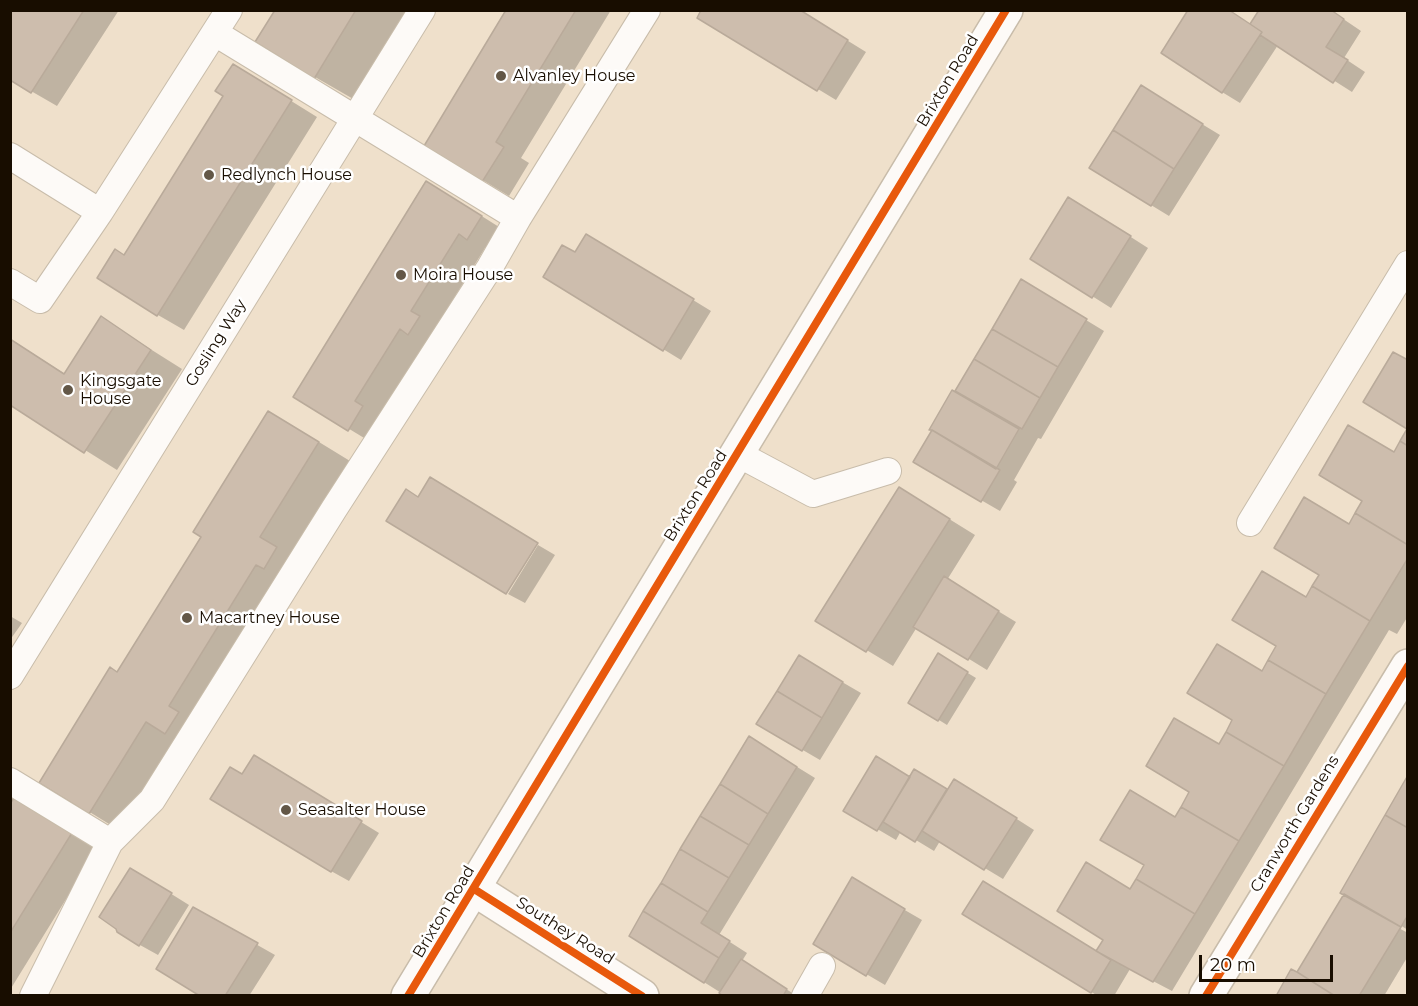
<!DOCTYPE html>
<style>
body{margin:0}
#map{position:relative;width:1418px;height:1006px;overflow:hidden;background:#efe0cb;font-family:Montserrat,sans-serif}
canvas{display:block}
.frame{position:absolute;inset:0;border:12px solid #180d00;pointer-events:none}
.scale{position:absolute;left:1199px;top:955px;width:134px;height:27px;box-sizing:border-box;border:3px solid #180d00;border-top:0;padding-left:8px;font-size:18px;line-height:21px;white-space:nowrap;color:#180d00;-webkit-text-stroke:4px #fff;paint-order:stroke}
</style>
<div id="map">
<canvas width="1418" height="1006"></canvas>
<div class="frame"></div>
<div class="scale">20 m</div>
</div>
<script>
const g = document.querySelector('canvas').getContext('2d');
g.lineJoin = 'round';
function fillPath(path, color) { g.fillStyle = color; g.fill(path, 'evenodd'); }
function trace(path, color, width, dash) { g.strokeStyle = color; g.lineWidth = width; g.lineCap = dash ? 'butt' : 'round'; g.setLineDash(dash || []); g.stroke(path); }
function label(font, color, halo, rows, align = 'center') {
  g.font = font + ' Montserrat,sans-serif'; g.lineWidth = 5; g.setLineDash([]); g.textBaseline = 'middle'; g.strokeStyle = halo; g.fillStyle = color; for (const [text, x, y, turn = 0] of rows) {
    g.save(); g.translate(x, y); g.rotate((+turn || 0) * Math.PI / 180); g.textAlign = isNaN(turn) ? turn : align; if (halo) g.strokeText(text, 0, 0); g.fillText(text, 0, 0); g.restore();
  }
}
fillPath(new Path2D(`
 M 10,10 L 119,10 L 57,106 L 31,91 Z
 M 286,10 L 411,10 L 355,100 L 315,77 Z
 M 508,10 L 611,10 L 521,158 L 529,163 L 509,196 L 426,146 Z
 M 798,10 L 866,52 L 836,100 L 699,17 Z
 M 1330,10 L 1361,31 L 1344,58 L 1365,72 L 1352,92 L 1278,45 L 1240,103 L 1222,92 L 1251,26 Z
 M 259,81 L 317,117 L 184,330 L 158,315 L 125,256 Z
 M 1159,98 L 1220,135 L 1169,216 L 1151,205 Z
 M 453,198 L 507,232 L 494,253 L 485,248 L 436,327 L 445,332 L 374,444 L 295,396 Z
 M 1087,209 L 1148,248 L 1111,308 L 1032,258 Z
 M 605,246 L 711,311 L 681,360 L 663,349 L 576,254 Z
 M 1022,281 L 1104,331 L 1041,439 L 1038,438 L 1014,480 L 1017,482 L 1000,511 L 915,462 L 953,392 L 956,393 Z
 M 101,318 L 182,369 L 117,470 L 10,403 L 10,339 L 65,374 Z
 M 301,431 L 350,461 L 200,726 L 210,732 L 198,751 L 179,740 L 122,832 L 41,782 L 118,674 L 203,536 Z
 M 1408,431 L 1408,616 L 1397,634 L 1389,630 L 1172,991 L 1130,969 L 1114,996 L 1098,996 L 964,914 L 1097,952 L 1131,891 Z
 M 925,504 L 975,535 L 947,580 L 1016,622 L 987,670 L 917,627 L 893,666 L 817,620 Z
 M 538,545 L 555,555 L 525,603 L 508,594 Z
 M 10,616 L 22,623 L 10,640 Z
 M 938,655 L 976,678 L 947,725 L 910,702 Z
 M 799,657 L 861,693 L 820,760 L 758,724 Z
 M 768,749 L 815,778 L 719,935 L 747,953 L 742,961 L 797,996 L 726,996 L 631,936 Z
 M 273,768 L 379,833 L 349,881 L 331,871 L 243,776 Z
 M 914,771 L 948,791 L 973,791 L 1034,830 L 1003,879 L 940,841 L 934,851 L 901,831 L 896,840 L 845,810 L 911,778 Z
 M 1408,778 L 1408,930 L 1395,922 L 1393,925 L 1408,933 L 1408,956 L 1384,996 L 1277,996 L 1297,974 L 1346,894 Z
 M 10,807 L 100,844 L 10,990 Z
 M 149,880 L 189,905 L 158,955 L 140,945 Z
 M 853,880 L 922,920 L 885,985 L 815,944 Z
 M 194,909 L 275,955 L 249,996 L 203,996 Z`), '#0003');
const building = new Path2D(`
 M 10,10 L 84,10 L 31,93 L 10,80 Z
 M 275,10 L 356,10 L 314,79 L 255,42 Z
 M 506,10 L 576,10 L 496,142 L 504,147 L 482,182 L 424,146 Z
 M 701,10 L 800,10 L 848,40 L 817,91 L 697,18 Z
 M 1188,10 L 1229,10 L 1262,32 L 1222,93 L 1161,53 Z
 M 1259,10 L 1331,10 L 1344,19 L 1326,47 L 1348,60 L 1333,83 L 1260,35 L 1262,32 L 1250,24 Z
 M 233,64 L 292,100 L 157,316 L 97,278 L 115,249 L 124,255 L 223,96 L 215,91 Z
 M 1141,85 L 1203,124 L 1174,169 L 1113,130 Z
 M 1113,130 L 1174,169 L 1151,206 L 1089,168 Z
 M 426,181 L 482,216 L 467,240 L 459,234 L 411,311 L 420,316 L 408,335 L 400,329 L 355,401 L 363,406 L 348,431 L 293,397 Z
 M 1068,197 L 1131,236 L 1092,298 L 1030,259 Z
 M 586,234 L 694,299 L 663,351 L 543,277 L 562,245 L 575,252 Z
 M 1021,279 L 1087,319 L 1058,367 L 992,329 Z
 M 101,316 L 151,350 L 84,453 L 10,405 L 10,339 L 64,374 Z
 M 992,329 L 1058,367 L 1040,398 L 974,359 Z
 M 1393,352 L 1408,360 L 1408,446 L 1400,441 L 1407,429 L 1363,402 Z
 M 974,359 L 1040,398 L 1022,429 L 955,391 Z
 M 952,390 L 1019,429 L 996,469 L 932,430 L 929,430 Z
 M 268,411 L 319,442 L 260,537 L 277,547 L 264,569 L 256,565 L 169,706 L 179,712 L 165,734 L 146,722 L 89,814 L 39,783 L 110,667 L 117,672 L 201,537 L 193,532 Z
 M 1348,425 L 1394,452 L 1400,441 L 1408,446 L 1408,545 L 1355,513 L 1362,501 L 1319,475 Z
 M 932,430 L 1000,470 L 981,502 L 913,462 Z
 M 430,477 L 538,543 L 506,594 L 386,521 L 406,489 L 418,497 Z
 M 899,487 L 950,519 L 866,652 L 815,621 Z
 M 1304,497 L 1349,524 L 1355,513 L 1408,545 L 1408,558 L 1370,621 L 1312,586 L 1319,575 L 1274,548 Z
 M 1262,571 L 1306,597 L 1312,586 L 1370,621 L 1326,694 L 1268,660 L 1276,646 L 1232,620 Z
 M 944,576 L 999,611 L 968,660 L 913,627 Z
 M 1217,644 L 1262,671 L 1268,660 L 1326,694 L 1284,766 L 1226,732 L 1232,720 L 1187,693 Z
 M 938,653 L 968,672 L 938,721 L 908,703 Z
 M 799,655 L 843,682 L 822,718 L 777,691 Z
 M 777,691 L 822,718 L 802,751 L 756,724 Z
 M 1174,718 L 1219,744 L 1226,732 L 1284,766 L 1239,841 L 1181,807 L 1189,792 L 1146,766 Z
 M 749,736 L 797,767 L 768,814 L 720,784 Z
 M 254,755 L 362,821 L 331,872 L 210,799 L 230,767 L 242,774 Z
 M 876,756 L 910,777 L 877,831 L 843,811 Z
 M 914,769 L 947,789 L 915,842 L 883,822 Z
 M 1408,775 L 1408,828 L 1385,815 Z
 M 954,779 L 1017,818 L 984,870 L 922,831 Z
 M 720,784 L 768,814 L 749,845 L 700,816 Z
 M 1130,790 L 1175,817 L 1181,807 L 1239,841 L 1195,914 L 1136,879 L 1144,865 L 1100,840 Z
 M 17,793 L 75,828 L 10,933 L 10,804 Z
 M 1385,815 L 1408,828 L 1408,919 L 1406,918 L 1401,927 L 1340,893 Z
 M 700,816 L 749,845 L 729,878 L 680,849 Z
 M 680,849 L 729,878 L 708,912 L 661,883 Z
 M 1086,862 L 1130,889 L 1136,879 L 1195,914 L 1153,982 L 1096,951 L 1103,940 L 1057,911 Z
 M 130,868 L 172,893 L 139,946 L 117,932 L 116,929 L 99,917 Z
 M 852,877 L 905,909 L 866,976 L 813,944 Z
 M 983,881 L 1111,960 L 1091,993 L 962,914 Z
 M 661,883 L 708,912 L 701,923 L 730,941 L 719,958 L 643,911 Z
 M 1344,894 L 1401,927 L 1359,996 L 1335,996 L 1297,972 Z
 M 193,907 L 258,943 L 225,996 L 200,996 L 156,969 Z
 M 643,911 L 719,958 L 704,983 L 629,936 Z
 M 741,959 L 787,989 L 783,996 L 723,996 L 719,993 Z
 M 1291,969 L 1297,972 L 1335,996 L 1276,996 Z`);
fillPath(building, '#cdbdad');
trace(building, '#b9aa9a', 1.5);
const service = new Path2D(`
 M 215,33 L 518,218
 M 10,156 L 100,212 L 40,300 L 10,282
 M 100,212 L 229,10
 M 738,454 L 813,494 L 888,471
 M 1250,523 L 1408,264
 M 10,676 L 422,10
 M 10,781 L 110,842
 M 33,996 L 110,842 L 152,800 L 334,509 L 490,267 L 518,218 L 647,10
 M 805,996 L 822,966`);
const minor = new Path2D(`
 M 474,889 L 642,996
 M 1206,996 L 1408,666`);
const trunk = new Path2D(`
 M 408,996 L 1006,10`);
trace(service, '#c8bcaa', 28);
trace(minor, '#c8bcaa', 36);
trace(trunk, '#c8bcaa', 36);
trace(service, '#fdfaf7', 26);
trace(minor, '#fdfaf7', 33);
trace(trunk, '#fdfaf7', 33);
trace(new Path2D(`
 M 474,889 L 642,996
 M 408,996 L 1006,10
 M 1206,996 L 1408,666`), '#e8590c', 8);
for (const [x, y, r, color] of [
 [501,76,6,"#635747"],
 [209,175,6,"#635747"],
 [401,275,6,"#635747"],
 [68,390,6,"#635747"],
 [187,618,6,"#635747"],
 [286,810,6,"#635747"]
]) { const dot = new Path2D(); dot.arc(x, y, r, 0, 2 * Math.PI); g.fillStyle = color; g.fill(dot); trace(dot, '#fff', 2); }
label('16px', '#180d00', '#fff', [
 ["Alvanley House",513,76],
 ["Redlynch House",221,175],
 ["Moira House",413,275],
 ["Kingsgate",80,381],
 ["House",80,399],
 ["Macartney House",199,618],
 ["Seasalter House",298,810]
], 'left');
label('16px', '#180d00', '#fff', [
 ["Brixton Road",948,81,-59],
 ["Gosling Way",216,343,-58],
 ["Brixton Road",696,496,-58],
 ["Cranworth Gardens",1295,824,-59],
 ["Brixton Road",444,912,-59],
 ["Southey Road",565,931,32]
]);
</script>
